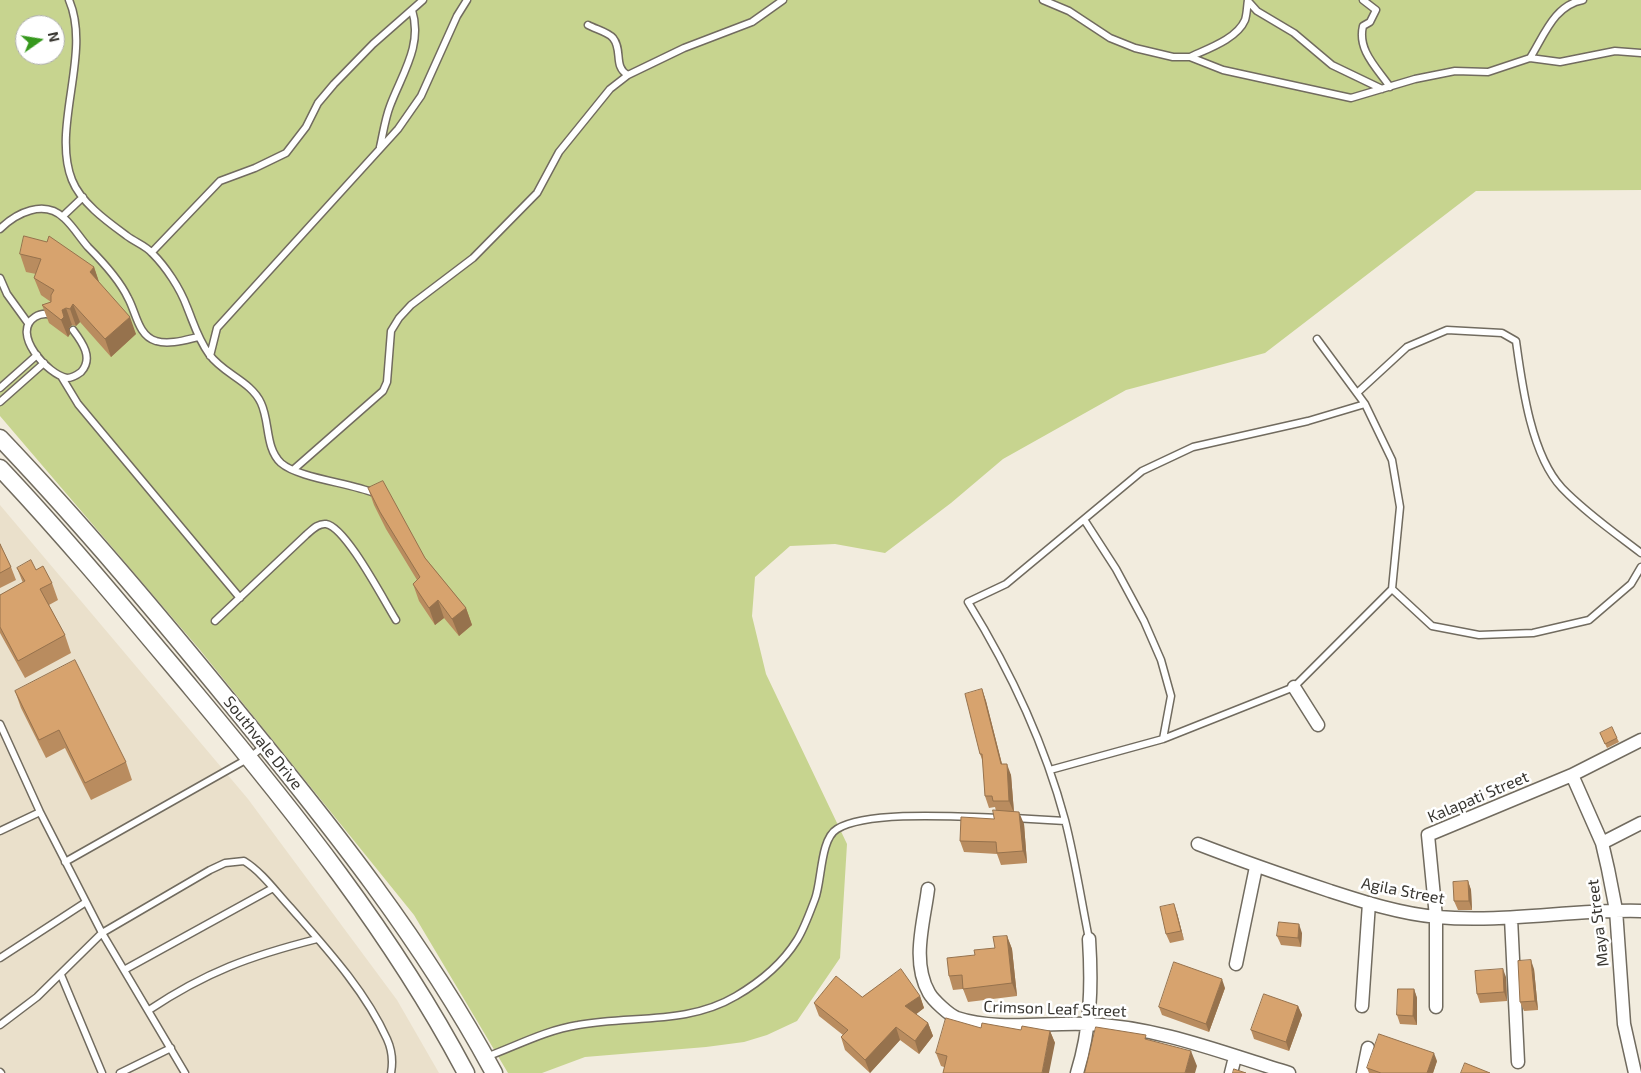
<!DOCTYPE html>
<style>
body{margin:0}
#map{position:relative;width:1641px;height:1073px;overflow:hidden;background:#f2ecde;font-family:"Exo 2",sans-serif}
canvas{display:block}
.north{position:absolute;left:15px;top:15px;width:50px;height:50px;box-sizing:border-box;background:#fff;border:1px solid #afafad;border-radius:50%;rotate:77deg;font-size:14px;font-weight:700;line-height:20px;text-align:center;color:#383631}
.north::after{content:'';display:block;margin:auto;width:18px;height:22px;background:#36981d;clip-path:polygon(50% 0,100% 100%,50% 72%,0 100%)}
</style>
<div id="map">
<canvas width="1641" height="1073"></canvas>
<div class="north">N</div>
</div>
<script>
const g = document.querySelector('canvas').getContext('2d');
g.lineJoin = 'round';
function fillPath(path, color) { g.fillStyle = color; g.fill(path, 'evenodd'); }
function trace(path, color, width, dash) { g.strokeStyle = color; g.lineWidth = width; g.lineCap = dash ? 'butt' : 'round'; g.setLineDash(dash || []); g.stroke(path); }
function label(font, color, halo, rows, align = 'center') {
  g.font = font + ' "Exo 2",sans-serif'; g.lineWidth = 5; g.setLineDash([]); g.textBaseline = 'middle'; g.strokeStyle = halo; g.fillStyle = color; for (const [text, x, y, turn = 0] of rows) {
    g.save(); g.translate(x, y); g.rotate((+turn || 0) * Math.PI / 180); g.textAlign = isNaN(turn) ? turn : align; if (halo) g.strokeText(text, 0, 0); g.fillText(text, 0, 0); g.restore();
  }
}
fillPath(new Path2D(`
 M 0,505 L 248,799 L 397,1000 L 439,1073 L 0,1073 Z`), '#eae0cb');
fillPath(new Path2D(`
 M 0,0 L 1641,0 L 1641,190 L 1476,191 L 1265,353 L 1126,390 L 1003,459 L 951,503 L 885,553 L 835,544 L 790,546 L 755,577 L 752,616 L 766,674 L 847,844 L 840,958 L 797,1021 L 767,1035 L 744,1042 L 706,1047 L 585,1057 L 542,1073 L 508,1073 L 414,915 L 200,650 L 0,416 ZM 25,25 L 55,25 L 55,55 L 25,55 Z`), '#c7d48f');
const service = new Path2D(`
 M 69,0 C 92,53 51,127 72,180 C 81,203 108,222 127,236 C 135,242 146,246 152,253 C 166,267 180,288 187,307 C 194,324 198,339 209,354 C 223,374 251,381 261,403 C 270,422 265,448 281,463 C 298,478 350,483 374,493
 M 1043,0 L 1069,11 L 1110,38 L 1135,48 L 1173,57 L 1190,57
 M 1248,0 C 1247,6 1247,14 1245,20 C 1237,39 1207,49 1190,57 L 1223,70 L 1351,98 L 1415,79 L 1455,71 L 1488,72 L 1530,58 L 1560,62 L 1615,51 L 1641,53
 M 1363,0 L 1376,10 L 1370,22 L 1363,26 C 1357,50 1377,68 1390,87
 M 1248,1 L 1257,11 L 1294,33 L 1332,65 L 1382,89
 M 588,25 C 595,29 608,32 613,38 C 623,50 613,67 628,75
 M 1530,58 C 1544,36 1554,5 1583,0
 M 380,147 C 383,134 385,119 390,106 C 402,74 423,45 412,10
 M 63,216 L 83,197
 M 0,229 C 16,213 44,199 64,218 C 73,226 80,238 88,247 C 103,262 119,279 128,298 C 136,312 138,336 156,341 C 169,345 185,340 198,337
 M 152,252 L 220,181 L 255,168 L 286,153 L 306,127 L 318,103 L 334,84 L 373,44 L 423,0
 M 0,278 L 7,294 L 28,323
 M 53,315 C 46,313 41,313 35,317 C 10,333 48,375 67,378 C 72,378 77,375 81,372 C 94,358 82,342 73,330
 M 210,356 L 217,328 L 398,129 L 421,96 L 457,16 L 467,0
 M 61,376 L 78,404 L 240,598
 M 0,388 L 37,355
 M 1357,393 L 1407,347 L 1447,330 L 1502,333 L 1516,341 C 1522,385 1531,455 1562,488 C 1585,512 1615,533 1641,553
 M 0,402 L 44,363
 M 293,470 L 383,391 L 387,382 L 391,331 L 399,318 L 411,305 L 473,258 L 537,193 L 559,152 L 610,89 L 628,75 L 684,48 L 752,22 L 783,0
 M 1085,521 L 1116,569 L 1144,621 L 1161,660 L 1171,696 L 1163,739
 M 1392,589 L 1432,626 L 1479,635 L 1533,633 L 1589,620 L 1631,584 L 1641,567
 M 215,621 L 306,535 C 312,530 318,523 326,524 C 346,527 384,601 396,620
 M 0,724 L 40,812 L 102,933 L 185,1073
 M 1050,770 L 1163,739 L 1294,687 L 1392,589 L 1400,507 L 1392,460 L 1365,404 L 1317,339
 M 1014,818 L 1065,821
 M 0,831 L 40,812
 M 65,862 L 249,758 L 264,746
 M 1089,939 C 1081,899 1075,859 1065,820 C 1044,742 1010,670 968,602 L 1006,584 L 1142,471 L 1193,447 L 1308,421 L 1365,404
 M 0,958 L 86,902
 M 124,970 L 273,888
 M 61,975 L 102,1073
 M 149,1010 C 206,972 250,956 317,939
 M 0,1025 L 37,997 L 102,933 L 210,870 L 225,863 L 244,861 C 262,872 276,892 290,907 C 325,947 365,990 387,1039 C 392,1050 393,1062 391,1073
 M 486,1057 C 516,1046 546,1030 578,1025 C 632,1015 687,1025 736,996 C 760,982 782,964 797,940 C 804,929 810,912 815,899 C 822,881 820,839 837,829 C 869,810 962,817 1001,818
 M 0,1072 L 1,1073
 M 120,1073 L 171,1048`);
const minor = new Path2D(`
 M 1294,687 L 1318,725
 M 1572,775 L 1602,843 L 1608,869 L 1616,910 L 1624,1024 L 1635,1073
 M 1602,843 L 1641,823
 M 1198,844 C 1242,861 1285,876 1330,891 C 1364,902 1401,914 1437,917 C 1505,923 1573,909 1641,911
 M 928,889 C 924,922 911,961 929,993 C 933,1000 949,1015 957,1018 C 996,1031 1047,1022 1088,1024 C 1159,1027 1223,1053 1289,1073
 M 1511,918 L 1518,1062
 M 1236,964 L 1256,867
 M 1362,1006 L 1369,903
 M 1436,1007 L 1436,917 L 1428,835 L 1572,775 L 1641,740
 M 1077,1073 C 1091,1028 1092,985 1089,939
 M 1231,1073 L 1235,1057
 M 1363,1073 L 1368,1048`);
const tertiary = new Path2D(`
 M 0,438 C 83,525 160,617 236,710 C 331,826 423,941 494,1073
 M 0,468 C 67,539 129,614 192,689 C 293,810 392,933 466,1073`);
trace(service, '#716b5f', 9);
trace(minor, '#716b5f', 15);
trace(tertiary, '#716b5f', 19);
trace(service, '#fff', 6);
trace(minor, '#fff', 12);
trace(tertiary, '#fff', 16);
fillPath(new Path2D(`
 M 20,254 L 94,267 L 99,282 L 136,334 L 111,357 L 80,322 L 76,326 L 72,325 L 69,328 L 70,334 L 68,337 L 49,323 L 42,305 L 51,302 L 41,295 L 34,278 L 36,274 L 26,272 Z
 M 368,488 L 466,608 L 472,625 L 459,636 L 444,618 L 435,625 L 419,601 L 413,584 L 417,580 L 386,529 L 374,505 Z
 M 0,544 L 11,567 L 16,580 L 0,588 Z
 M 17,568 L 36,570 L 52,583 L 58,600 L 49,605 L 65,635 L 71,653 L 25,678 L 0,633 L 0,595 L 23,583 Z
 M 982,689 L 986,701 L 1002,764 L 1011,775 L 1014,812 L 1024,824 L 1027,863 L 1001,865 L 997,854 L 964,852 L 960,841 L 994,819 L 996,811 L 995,807 L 989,808 L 985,796 L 983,762 L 980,754 Z
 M 15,691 L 126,762 L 132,780 L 91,800 L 65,748 L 46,758 L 21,708 Z
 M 1600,733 L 1617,738 L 1619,742 L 1607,748 Z
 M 1468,881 L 1471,890 L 1472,910 L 1458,910 L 1454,901 Z
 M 1177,913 L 1184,940 L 1170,943 L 1166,934 Z
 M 1302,933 L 1301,947 L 1281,945 L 1277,936 Z
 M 1007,936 L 1012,949 L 1017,996 L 968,1002 L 963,989 L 953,990 L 949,976 L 975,955 L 995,948 Z
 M 1534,969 L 1538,1010 L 1524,1011 L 1520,1002 Z
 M 1506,977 L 1507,1001 L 1480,1003 L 1477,994 Z
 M 1225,988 L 1209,1032 L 1162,1015 L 1159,1007 Z
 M 1414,989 L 1417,998 L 1417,1025 L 1400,1024 L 1397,1015 Z
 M 920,996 L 924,1008 L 916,1014 L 928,1023 L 933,1036 L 919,1054 L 900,1040 L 870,1073 L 845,1050 L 841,1037 L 843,1035 L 819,1016 L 814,1003 L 862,997 Z
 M 1298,1006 L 1302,1015 L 1289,1051 L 1254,1039 L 1251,1030 Z
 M 981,1028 L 1021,1030 L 1050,1031 L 1055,1043 L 944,1067 L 941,1066 L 936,1053 Z
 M 1437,1061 L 1433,1073 L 1369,1073 L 1367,1068 Z`), '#b98c5f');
fillPath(new Path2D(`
 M 94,267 L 100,285 L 90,272 Z
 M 73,304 L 80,322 L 76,326 L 70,309 Z
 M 66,308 L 72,325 L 69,328 L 70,334 L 68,337 L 61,320 L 62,310 Z
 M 130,317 L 136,334 L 111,357 L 105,339 Z
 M 438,600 L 444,618 L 435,625 L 429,608 Z
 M 466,608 L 472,625 L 459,636 L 452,619 Z
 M 982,689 L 986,701 L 1005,776 L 1001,764 Z
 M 1007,764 L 1011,775 L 1014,813 L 1009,801 Z
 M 1019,812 L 1024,824 L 1027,863 L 1023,851 Z
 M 1468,881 L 1471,890 L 1472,910 L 1469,901 Z
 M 1174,904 L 1177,913 L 1184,940 L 1181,931 Z
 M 1299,924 L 1302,933 L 1301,947 L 1298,938 Z
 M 1007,936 L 1012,949 L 1017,996 L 1012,983 Z
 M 1531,960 L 1534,969 L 1538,1010 L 1535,1001 Z
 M 1503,969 L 1506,977 L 1507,1001 L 1504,992 Z
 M 1222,979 L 1225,988 L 1209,1032 L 1206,1024 Z
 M 1414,989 L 1417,998 L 1417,1025 L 1413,1016 Z
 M 920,996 L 924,1008 L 910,1019 L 905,1006 Z
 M 1298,1006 L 1302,1015 L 1289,1051 L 1286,1042 Z
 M 928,1023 L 933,1036 L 919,1054 L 915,1041 Z
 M 896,1027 L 900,1040 L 870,1073 L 865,1060 Z
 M 1050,1031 L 1055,1043 L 1049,1073 L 1042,1073 Z
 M 1191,1051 L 1197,1066 L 1195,1073 L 1185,1073 Z
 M 1434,1053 L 1437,1061 L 1433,1073 L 1427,1073 Z`), '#96724d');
const building = new Path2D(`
 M 24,236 L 47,242 L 49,236 L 94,267 L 90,272 L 130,317 L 105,339 L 73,304 L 70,309 L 66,308 L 62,310 L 64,317 L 61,320 L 42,305 L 51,302 L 51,295 L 54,290 L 34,278 L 41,259 L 20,254 Z
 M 383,481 L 425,558 L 466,608 L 452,619 L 438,600 L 429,608 L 413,584 L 420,577 L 380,512 L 368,488 Z
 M 0,544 L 11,567 L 0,573 Z
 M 31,560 L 36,570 L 43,566 L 52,583 L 40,589 L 65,635 L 18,661 L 0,627 L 0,595 L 25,581 L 17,568 Z
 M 75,660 L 126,762 L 85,783 L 59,730 L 39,740 L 15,691 Z
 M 982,689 L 1001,764 L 1007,764 L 1009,801 L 993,801 L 992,796 L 985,796 L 982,754 L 980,754 L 965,694 Z
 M 1612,727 L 1617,738 L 1605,744 L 1600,733 Z
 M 993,810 L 1019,812 L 1023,851 L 997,853 L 996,842 L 960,841 L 961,817 L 994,819 Z
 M 1468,881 L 1469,901 L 1454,901 L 1453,882 Z
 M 1174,904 L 1181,931 L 1166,934 L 1160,907 Z
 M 1279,922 L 1299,924 L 1298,938 L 1277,936 Z
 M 1007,936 L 1012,983 L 963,989 L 962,975 L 949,976 L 947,958 L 975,955 L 974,950 L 995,948 L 993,937 Z
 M 1531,960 L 1535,1001 L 1520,1002 L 1518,961 Z
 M 1174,962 L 1222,979 L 1206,1024 L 1159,1007 Z
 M 901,969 L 920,996 L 905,1006 L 928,1023 L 915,1041 L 896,1027 L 865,1060 L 841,1037 L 848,1030 L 814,1003 L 836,976 L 862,997 Z
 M 1503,969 L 1504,992 L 1477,994 L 1475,971 Z
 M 1398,989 L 1414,989 L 1413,1016 L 1397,1015 Z
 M 1264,994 L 1298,1006 L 1286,1042 L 1251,1030 Z
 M 946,1018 L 981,1028 L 982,1023 L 1021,1030 L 1022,1026 L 1050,1031 L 1042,1073 L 943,1073 L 947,1056 L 936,1053 Z
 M 1096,1027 L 1146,1035 L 1145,1039 L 1191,1051 L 1185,1073 L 1085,1073 Z
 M 1379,1034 L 1434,1053 L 1427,1073 L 1381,1073 L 1367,1068 Z
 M 1465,1063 L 1490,1073 L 1461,1073 Z
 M 1234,1069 L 1246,1073 L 1233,1073 Z`);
fillPath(building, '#d7a36e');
trace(building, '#96724d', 1);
label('16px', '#383631', '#fff', [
 ["Southvale Drive",263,743,51],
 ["Kalapati Street",1478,797,-23],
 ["Agila Street",1403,891,11],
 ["Maya Street",1598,923,-97],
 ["Crimson Leaf Street",1055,1009,2]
]);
</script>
